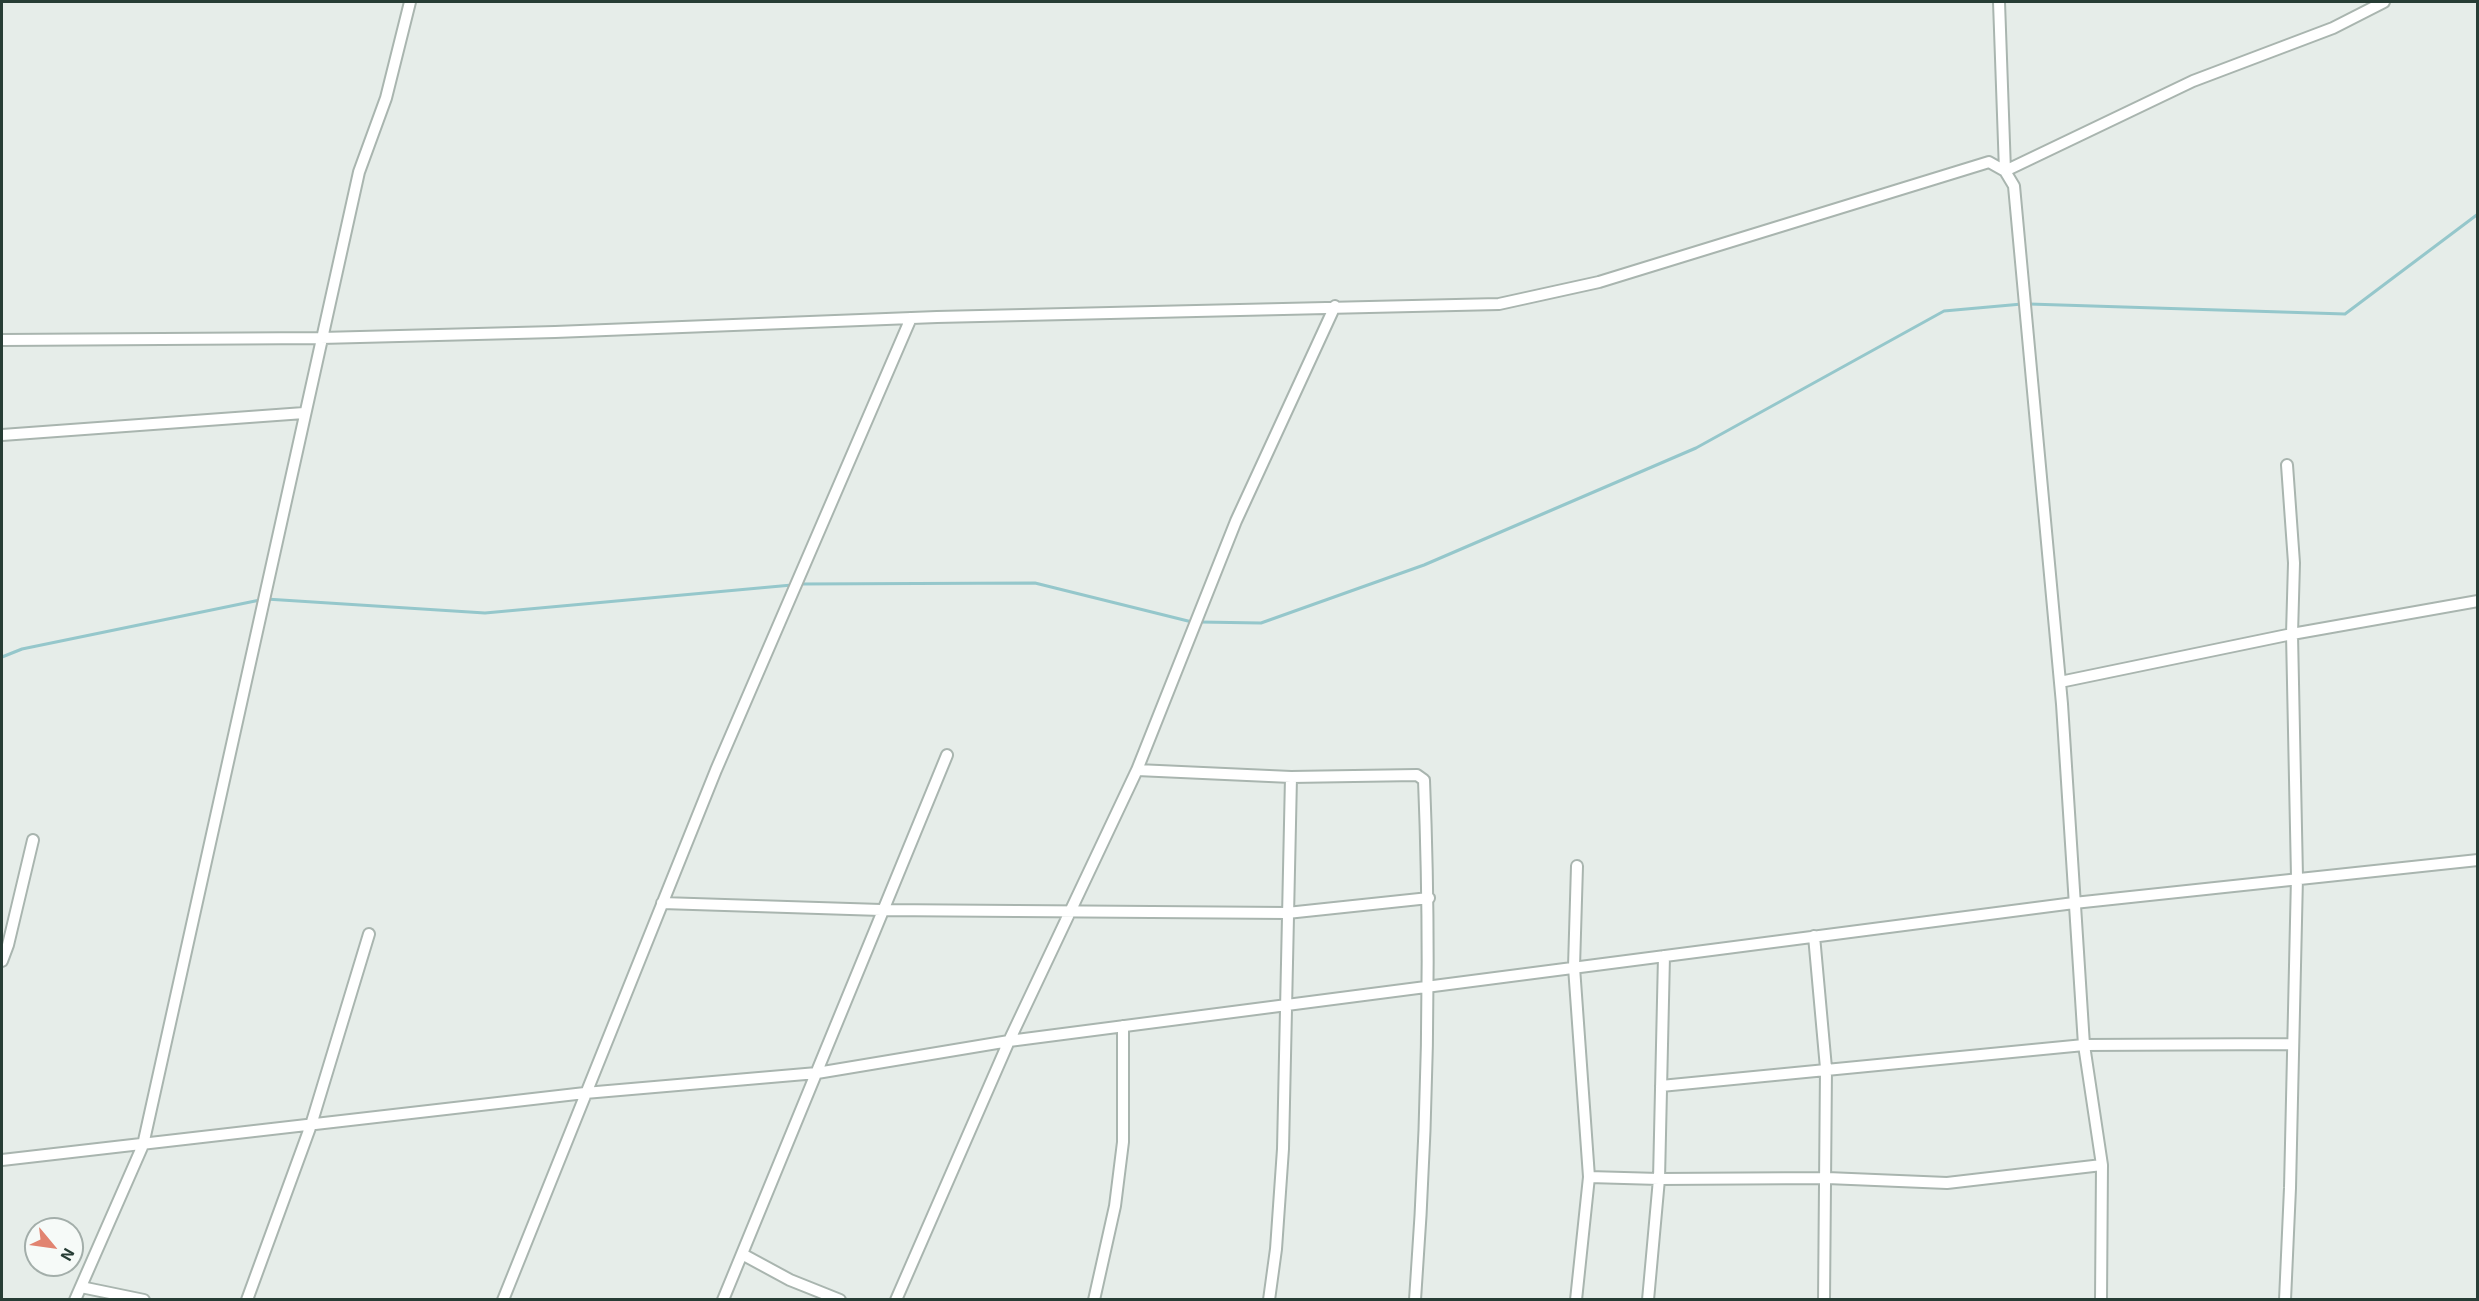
<!DOCTYPE html>
<style>
body{margin:0}
#map{position:relative;width:2479px;height:1301px;overflow:hidden;background:#e6ede9;font-family:"Exo 2",sans-serif}
canvas{display:block}
.frame{position:absolute;inset:0;border:3px solid #273d35;pointer-events:none}
.north{position:absolute;left:24px;top:1217px;width:60px;height:60px;box-sizing:border-box;background:#f6faf8;border:2px solid #a3aeaa;border-radius:50%;rotate:119deg;font-size:16px;font-weight:700;line-height:24px;text-align:center;color:#273d35}
.north::after{content:'';display:block;margin:auto;width:21px;height:27px;background:#e18370;clip-path:polygon(50% 0,100% 100%,50% 72%,0 100%)}
</style>
<div id="map">
<canvas width="2479" height="1301"></canvas>
<div class="frame"></div>
<div class="north">N</div>
</div>
<script>
const g = document.querySelector('canvas').getContext('2d');
g.lineJoin = 'round';
function trace(path, color, width, dash) { g.strokeStyle = color; g.lineWidth = width; g.lineCap = dash ? 'butt' : 'round'; g.setLineDash(dash || []); g.stroke(path); }
trace(new Path2D(`
 M 2029,304 L 2345,314 L 2478,214
 M 799,584 L 1035,583 L 1192,622
 M 266,599 L 485,613 L 792,585
 M 1199,622 L 1261,623 L 1424,565 L 1696,448 L 1944,311 L 2022,304
 M 2,657 L 22,649 L 260,600`), '#95c7cb', 3);
const minor = new Path2D(`
 M 1999,2 L 2005,171 L 2193,81 L 2333,28 L 2384,2
 M 2,340 L 321,338 L 555,332 L 937,317 L 1499,304 L 1599,282 L 1989,162 L 2005,171 L 2014,186 L 2062,704 L 2084,1045 L 2102,1165 L 2101,1300
 M 2,435 L 304,413
 M 2060,682 L 2292,634 L 2478,601
 M 1137,770 L 1291,777 L 1417,775 L 1424,780 C 1431,953 1428,1126 1415,1300
 M 662,903 L 881,910 L 1287,913 L 1429,898
 M 1814,936 L 1826,1068 L 1824,1300
 M 2,961 L 8,945 L 33,840
 M 1661,1086 L 2084,1045 L 2291,1044
 M 2,1160 L 585,1093 L 817,1073 L 1009,1041 L 2074,903 L 2478,860
 M 1589,1177 L 1659,1179 L 1827,1178 L 1947,1183 L 2102,1165
 M 742,1254 L 790,1280 L 840,1300
 M 81,1287 L 144,1300
 M 75,1300 L 143,1145 L 359,172 L 386,98 L 410,2
 M 247,1300 L 311,1125 L 369,934
 M 503,1300 L 716,770 L 911,318
 M 723,1300 L 947,755
 M 896,1300 L 1009,1041 L 1137,770 L 1236,521 L 1335,306
 M 1094,1300 L 1115,1206 L 1123,1142 L 1123,1026
 M 1269,1300 L 1276,1249 L 1283,1149 L 1291,777
 M 1576,1300 L 1589,1177 L 1574,967 L 1577,866
 M 1648,1300 L 1659,1179 L 1664,956
 M 2285,1300 L 2290,1188 L 2297,877 L 2292,634 L 2294,563 L 2287,465`);
trace(minor, '#a9b5af', 14);
trace(minor, '#fff', 10);
</script>
